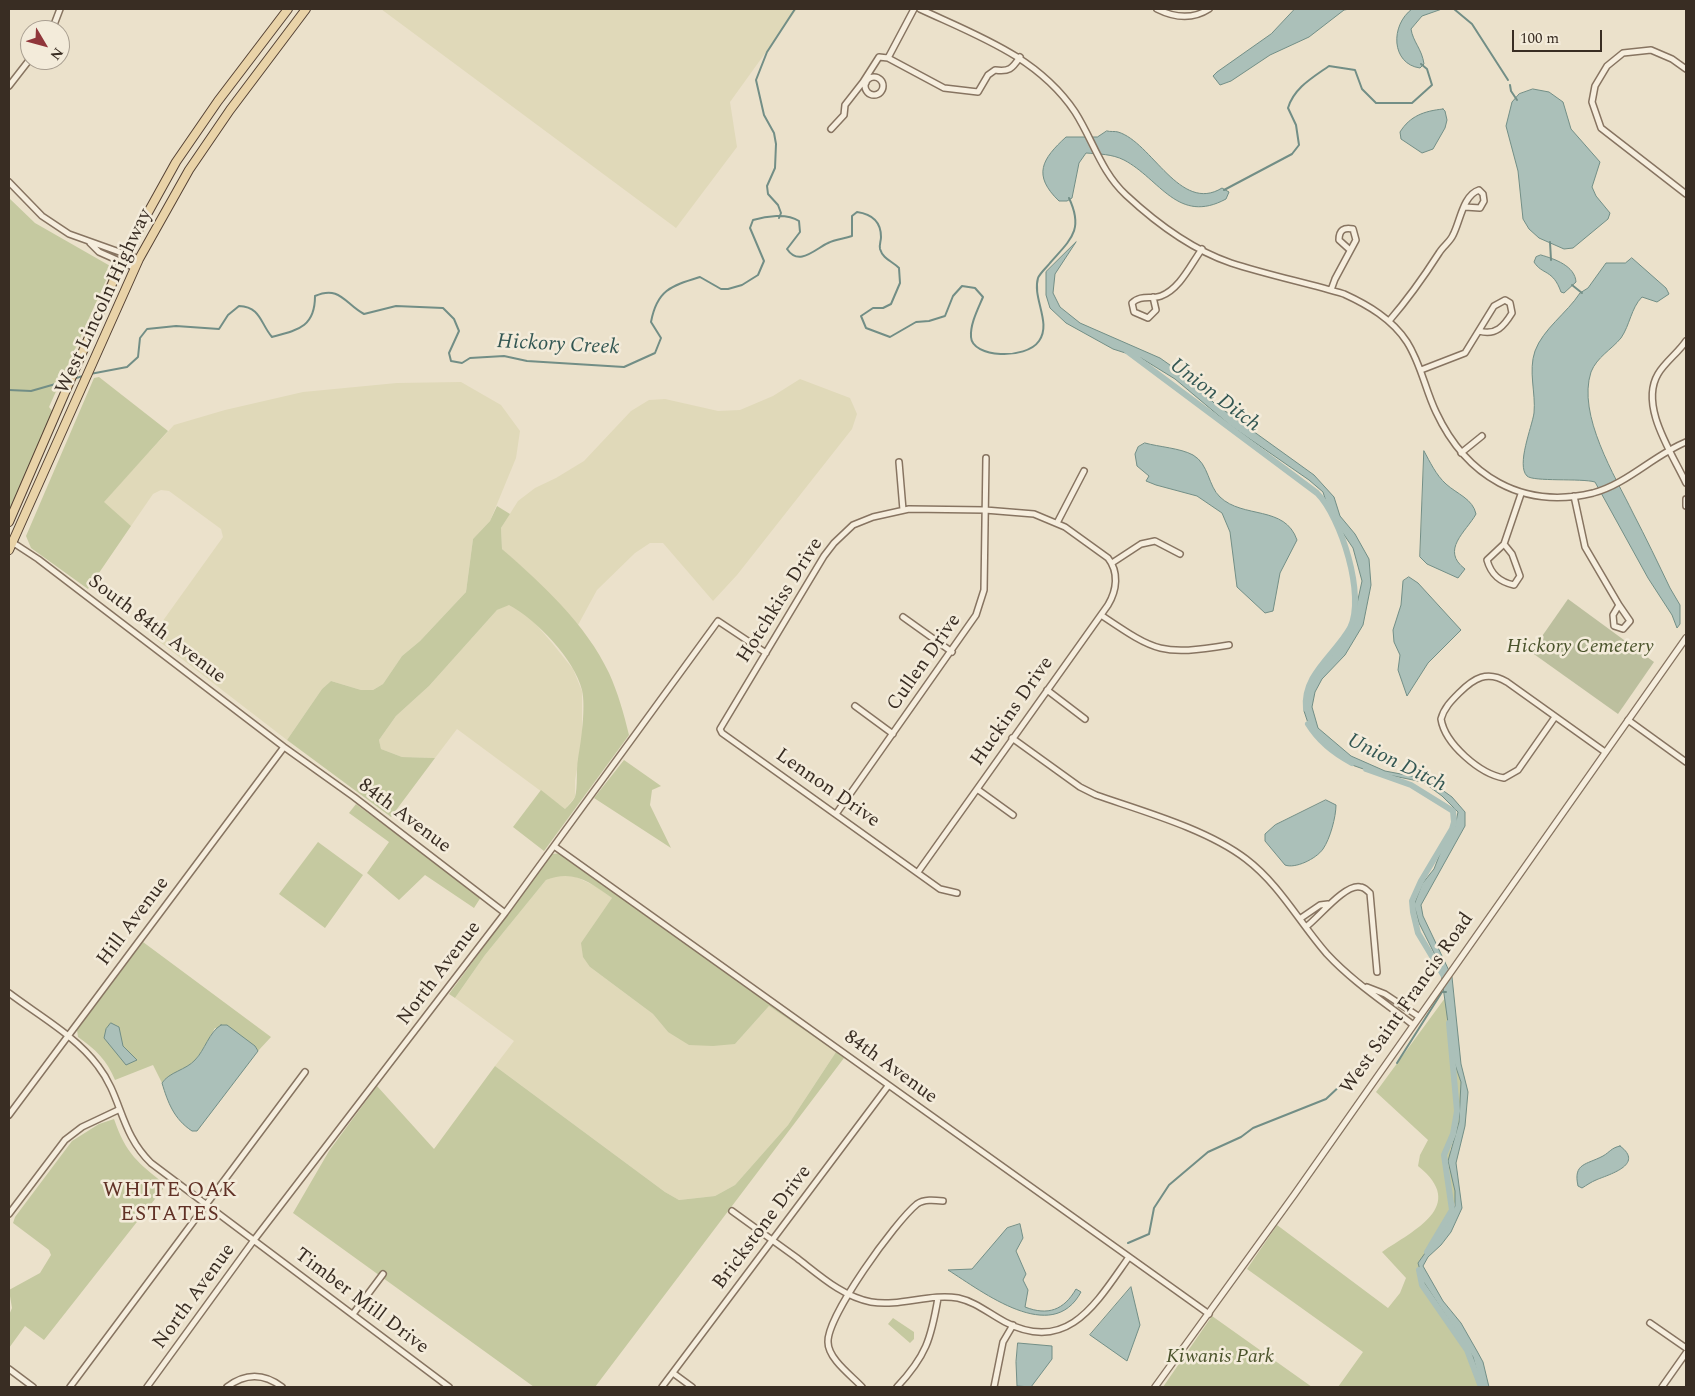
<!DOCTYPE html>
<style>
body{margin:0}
#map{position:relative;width:1695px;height:1396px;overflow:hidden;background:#ebe1cb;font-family:Spectral,serif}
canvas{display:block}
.frame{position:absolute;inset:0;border:10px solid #392d23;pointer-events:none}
.north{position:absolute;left:20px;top:20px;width:50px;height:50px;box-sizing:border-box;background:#f3ebda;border:1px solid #a99f91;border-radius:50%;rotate:127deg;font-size:14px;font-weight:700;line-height:20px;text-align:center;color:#392d23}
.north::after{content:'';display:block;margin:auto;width:18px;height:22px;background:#90363a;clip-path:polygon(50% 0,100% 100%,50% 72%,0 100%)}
.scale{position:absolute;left:1512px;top:30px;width:90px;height:22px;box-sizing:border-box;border:2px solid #392d23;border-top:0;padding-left:6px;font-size:15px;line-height:18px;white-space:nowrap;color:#392d23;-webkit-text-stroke:4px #f3ebda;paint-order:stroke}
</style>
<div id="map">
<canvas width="1695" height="1396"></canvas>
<div class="frame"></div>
<div class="north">N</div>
<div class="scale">100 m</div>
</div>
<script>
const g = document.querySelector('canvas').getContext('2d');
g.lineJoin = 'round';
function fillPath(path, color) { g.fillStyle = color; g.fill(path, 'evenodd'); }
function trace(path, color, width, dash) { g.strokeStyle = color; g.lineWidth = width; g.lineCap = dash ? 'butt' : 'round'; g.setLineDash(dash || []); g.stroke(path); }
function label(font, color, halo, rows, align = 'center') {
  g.font = font + ' Spectral,serif'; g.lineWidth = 5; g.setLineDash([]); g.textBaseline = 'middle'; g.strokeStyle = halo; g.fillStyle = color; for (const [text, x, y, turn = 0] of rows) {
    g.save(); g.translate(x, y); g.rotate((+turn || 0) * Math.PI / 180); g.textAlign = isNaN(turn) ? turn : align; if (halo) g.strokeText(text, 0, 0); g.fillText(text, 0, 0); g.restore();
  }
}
fillPath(new Path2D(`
 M 381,9 L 797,9 L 730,102 L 737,147 L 676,228 Z
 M 800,379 L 850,398 L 857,414 L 852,429 L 737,575 L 713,601 L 663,543 L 650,543 L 635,553 L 597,590 L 578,625 L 526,571 L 502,549 L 501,528 L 518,501 L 535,488 L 556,478 L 584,461 L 631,411 L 649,400 L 665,399 L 718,411 L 740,410 L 773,396 Z
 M 461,382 L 501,405 L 520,431 L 516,458 L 490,521 L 473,539 L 466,592 L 420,641 L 402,656 L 383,684 L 373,690 L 361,690 L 331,681 L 322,689 L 287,740 L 152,636 L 223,537 L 221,529 L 169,491 L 161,490 L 153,494 L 131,526 L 102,503 L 174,425 L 225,410 L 303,392 L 397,383 Z
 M 509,604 L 528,615 L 553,644 L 573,669 L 582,691 L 582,743 L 575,780 L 575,797 L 565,809 L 457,729 L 435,758 L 402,757 L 381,749 L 379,740 L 396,716 L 429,686 L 497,610 Z
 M 559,875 L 574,876 L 597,887 L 612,898 L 590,967 L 653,1014 L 668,1032 L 735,1044 L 769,1006 L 836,1052 L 788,1125 L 735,1185 L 715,1196 L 679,1200 L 665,1192 L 495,1066 L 514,1041 L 455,998 L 485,955 L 546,880 Z`), '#e0d9b9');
fillPath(new Path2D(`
 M 9,198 L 35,223 L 112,267 L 49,407 L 53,412 L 9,513 Z
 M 99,377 L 168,431 L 104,502 L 131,526 L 88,589 L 31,548 L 26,536 L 94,378 Z
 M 497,506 L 510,514 L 501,528 L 502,549 C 542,584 586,624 609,673 C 618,693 624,714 629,735 L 544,851 L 513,827 L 541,790 L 565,809 C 568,806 573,801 575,797 C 578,787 576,770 578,759 C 581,742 586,707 582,690 C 575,660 536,619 509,605 L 497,610 L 429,686 L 396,716 L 379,740 L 381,749 L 402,757 L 435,758 L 391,817 L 287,740 L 322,689 L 331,681 L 361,690 L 373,690 L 383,684 L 402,656 L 420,641 L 466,592 L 473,539 L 490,521 Z
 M 624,760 L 661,786 L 652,790 L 650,805 L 671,848 L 594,798 Z
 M 356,804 L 481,897 L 474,908 L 425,875 L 399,900 L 367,873 L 389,842 L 349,813 Z
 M 318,842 L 363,875 L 325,928 L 279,894 Z
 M 562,853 L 836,1052 L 844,1058 L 595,1387 L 534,1387 L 293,1213 L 329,1151 L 377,1086 L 434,1149 L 495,1066 L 665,1192 L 679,1200 L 715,1196 L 735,1185 L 788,1125 L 836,1052 L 769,1006 L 735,1044 L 713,1046 L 689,1045 L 668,1032 L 653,1014 L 590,967 L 583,957 L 581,943 L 612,898 C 590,882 573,869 546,880 L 485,955 L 455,998 L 449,994 L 552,854 Z
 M 143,942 L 271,1037 L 258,1051 L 255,1046 L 215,1028 C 207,1042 200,1058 186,1068 C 178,1074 167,1074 162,1083 L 153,1065 L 115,1080 C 107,1060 95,1049 78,1037 L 77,1030 Z
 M 1445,998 L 1453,1059 L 1461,1082 L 1459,1122 L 1450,1151 L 1456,1199 L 1447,1222 L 1418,1263 L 1423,1281 L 1473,1357 L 1481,1387 L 1338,1387 L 1363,1352 L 1247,1269 L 1277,1225 L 1388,1308 L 1400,1293 L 1406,1278 L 1382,1252 C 1414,1230 1468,1206 1418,1166 L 1420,1155 L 1428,1140 L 1376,1092 Z
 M 114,1119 C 126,1154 138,1163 166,1185 L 44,1340 L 25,1326 L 9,1348 L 9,1315 L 12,1308 L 9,1290 L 40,1273 L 51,1255 L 49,1250 L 13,1223 L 15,1217 L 72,1141 L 99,1124 Z
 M 1212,1316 L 1312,1387 L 1163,1387 Z
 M 893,1318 L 914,1332 L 914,1339 L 910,1343 L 888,1324 Z`), '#c5c9a0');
fillPath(new Path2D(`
 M 1568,599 L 1654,662 L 1618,714 L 1531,652 Z`), '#bcbf9e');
const water = new Path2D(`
 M 1295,9 L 1350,9 L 1344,10 L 1309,37 L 1270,55 L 1231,81 L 1220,85 L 1213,76 L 1217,72 L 1271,34 Z
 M 1412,9 L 1442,9 L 1422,16 L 1411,29 C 1413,42 1422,49 1424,64 L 1420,68 C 1391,64 1390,25 1412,9 Z
 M 1533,89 L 1549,92 L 1563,102 L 1571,129 L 1600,162 L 1592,187 L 1596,196 L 1610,213 L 1608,219 L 1573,248 L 1564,249 L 1539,238 L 1529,229 L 1523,219 L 1518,171 L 1506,126 L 1512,102 L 1519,94 Z
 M 1443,109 L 1445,111 L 1447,120 L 1445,128 L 1433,149 L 1422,153 L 1401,139 L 1400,132 C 1410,116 1424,111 1443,109 Z
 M 1107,131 C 1110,132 1115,131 1118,132 C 1152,142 1180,214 1222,188 L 1229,192 L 1226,199 C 1178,225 1160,179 1124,160 C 1112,154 1099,154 1086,153 L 1079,163 L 1072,198 L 1067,201 L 1059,201 C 1032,175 1042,159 1066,137 L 1097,137 Z
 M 1076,242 L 1055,274 L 1053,293 L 1060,307 L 1080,323 L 1160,358 L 1194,382 L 1214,403 L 1314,475 L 1334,497 L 1340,516 L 1355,534 L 1369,559 L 1371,585 L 1363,625 L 1345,655 L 1322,679 L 1315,692 L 1312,707 L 1318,728 L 1351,756 L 1385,771 L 1427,779 L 1452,797 L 1465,812 L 1465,826 L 1421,905 L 1423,916 L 1452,977 L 1461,1064 L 1468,1092 L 1465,1126 L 1456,1163 L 1462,1208 L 1451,1232 L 1441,1245 L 1428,1257 L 1423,1266 L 1443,1301 L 1461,1323 L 1477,1351 L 1483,1362 L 1489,1387 L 1481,1387 L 1473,1357 L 1423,1281 L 1418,1263 L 1447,1222 L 1455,1206 L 1455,1191 L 1448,1161 L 1459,1122 L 1461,1082 L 1453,1059 L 1440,965 L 1419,923 L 1414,905 L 1422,884 L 1434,869 L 1443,846 L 1455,826 L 1458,812 L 1442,796 L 1423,782 L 1369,771 L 1352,765 L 1310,729 L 1304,711 L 1307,692 L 1314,677 L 1341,644 L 1353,622 L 1362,581 L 1353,548 L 1330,514 L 1323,492 L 1309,480 L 1231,426 L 1175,379 L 1141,358 L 1113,349 L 1066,323 L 1050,308 L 1046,295 L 1046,272 Z
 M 1541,255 C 1555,259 1575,266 1576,282 L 1564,293 L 1561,292 C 1553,269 1542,275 1534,262 L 1536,257 Z
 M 1632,258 L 1666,288 L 1669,294 L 1657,302 L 1642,297 C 1631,308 1630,325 1621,338 C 1611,350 1597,357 1591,372 C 1577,415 1615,476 1633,513 C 1646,538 1658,563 1670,588 L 1680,605 L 1680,624 L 1677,628 L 1672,615 L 1648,578 L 1595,482 C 1581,478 1533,482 1527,476 C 1516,465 1532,427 1534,413 C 1536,393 1528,371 1535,351 C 1543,329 1567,313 1580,293 L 1588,288 L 1606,263 L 1625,263 Z
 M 1145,443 C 1159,447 1180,448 1193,455 C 1209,464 1208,486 1220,497 C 1243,519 1285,505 1297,540 L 1280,573 L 1273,611 L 1265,613 L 1237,587 L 1230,532 L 1222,513 L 1197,496 L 1156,485 L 1146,481 L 1149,476 L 1137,466 L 1135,454 L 1138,447 Z
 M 1424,451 C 1430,462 1436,475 1446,484 C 1457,494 1473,499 1476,514 C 1466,532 1440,550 1465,569 L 1458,578 L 1427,564 L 1420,557 Z
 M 1409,577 L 1418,583 L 1461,630 L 1428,663 L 1407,696 L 1398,670 L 1400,655 L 1394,642 L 1393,630 L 1401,605 L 1403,581 Z
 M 1326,800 L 1336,805 C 1336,817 1330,839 1323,849 C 1316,859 1295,869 1285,865 L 1265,841 L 1265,834 L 1275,825 Z
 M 111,1023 L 119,1027 L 123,1046 L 137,1060 L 126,1065 L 104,1038 L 106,1029 Z
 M 221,1025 L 227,1025 L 255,1046 L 258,1051 L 197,1131 L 192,1131 C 174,1119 168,1103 162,1083 C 169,1072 186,1070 195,1060 C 205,1050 209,1032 221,1025 Z
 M 1620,1146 C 1646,1165 1607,1175 1596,1180 C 1591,1182 1587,1185 1582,1188 L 1578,1186 C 1573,1163 1586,1165 1603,1156 C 1610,1152 1611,1148 1620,1146 Z
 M 1020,1224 L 1023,1238 L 1016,1251 L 1026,1274 L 1023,1280 L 1028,1290 L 1025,1307 C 1048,1316 1064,1310 1076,1289 L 1081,1292 C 1052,1346 983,1292 948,1270 L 972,1269 L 1007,1228 Z
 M 1131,1287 L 1140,1325 L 1127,1361 L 1090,1335 Z
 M 1018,1343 L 1052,1346 L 1052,1359 L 1031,1387 L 1017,1386 L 1016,1362 Z`);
fillPath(water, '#abc0b9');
trace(water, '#728e86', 1);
trace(new Path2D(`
 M 1454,9 L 1472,24 L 1508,80
 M 1510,85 L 1511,91 L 1517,100
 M 1224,190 L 1292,154 L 1299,145 L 1296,125 L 1288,108 C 1294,88 1312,78 1329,66 L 1355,70 L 1362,89 L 1376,103 L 1412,103 L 1432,85 L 1427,69 L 1421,64
 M 779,218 L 781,213 L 778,205 L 768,194 L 767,186 L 775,168 L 776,144 L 774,133 L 764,115 L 756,80 L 767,52 L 795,9
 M 1550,242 L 1551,260
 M 1572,285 L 1582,293
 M 90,374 L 127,367 L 138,357 L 140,338 L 147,329 L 176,326 L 219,329 L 228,315 L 239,306 C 261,307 260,323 272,337 C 298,330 315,327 315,296 C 340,285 345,304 364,314 L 396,306 L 443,308 L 454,319 L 459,331 L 449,353 L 451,361 L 462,363 L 470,358 L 504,356 L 527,361 L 624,367 L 655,353 L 661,338 L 651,322 C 657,290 671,286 700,277 L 721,289 L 728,289 L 742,285 L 758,275 L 764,261 L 750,228 L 753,220 C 766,216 787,213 799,221 L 800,232 L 787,249 C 799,267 815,249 828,243 C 836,239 844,239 852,236 L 852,216 L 857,212 C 871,214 881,221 881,237 C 881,241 879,245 880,249 C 883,259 892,261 899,268 L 900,283 L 891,304 L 883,308 L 873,308 L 861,316 L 866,328 L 890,337 L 916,322 L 929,321 L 945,316 L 953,296 L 962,286 L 975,288 L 983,297 C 978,309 970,324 971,337 C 972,358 1026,360 1039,341 C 1052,323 1032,298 1038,278 C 1040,273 1047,267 1050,263 C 1071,239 1084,230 1069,198
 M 73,379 L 83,376
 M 9,390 L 31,391 L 66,381
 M 1397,1063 L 1442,992 L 1446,992
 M 1128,1243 L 1149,1234 L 1154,1208 L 1169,1185 L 1208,1152 L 1241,1137 L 1253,1128 L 1326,1099 L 1343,1083 L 1360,1075`), '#728e86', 2);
trace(new Path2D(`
 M 1127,351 L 1317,493 C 1341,517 1366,596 1350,628 C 1335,655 1302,675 1306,709
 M 1308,724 C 1319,742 1333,753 1352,763
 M 1366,769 L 1411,785 L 1453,811 L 1454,822 L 1452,829 L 1421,881 L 1412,901 L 1413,912 L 1418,933 L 1445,978
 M 1427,1252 L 1452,1210 L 1444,1155 L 1453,1134 L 1457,1111 L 1449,1023
 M 1419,1270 L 1422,1285 L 1467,1350 L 1481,1387`), '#abc0b9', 6);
const minor = new Path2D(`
 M 920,9 C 978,36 1038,57 1075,112 C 1093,140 1101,172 1126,195 C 1155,222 1193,250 1231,263 C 1268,275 1307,283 1344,294 C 1368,305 1392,319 1407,342 C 1421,364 1425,389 1436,412 C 1466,476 1522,510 1593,493 C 1627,484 1654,455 1686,442
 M 1157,9 C 1175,18 1192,20 1209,9
 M 52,30 L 60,9
 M 888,58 L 914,9
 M 1686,69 L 1672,59 L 1651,50 L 1623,53 L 1607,66 L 1595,86 L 1592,102 L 1601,128 L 1686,194
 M865 86a9 9 0 1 1 18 0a9 9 0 1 1-18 0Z
 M 866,83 L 863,82 L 879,57 L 888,58 L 944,88 L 978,92 L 988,75 L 995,70 C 1009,72 1012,69 1020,57
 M 9,86 L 30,59
 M 831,129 L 844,115 L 845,105 L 863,82
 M 9,182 L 42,216 L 69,234 L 139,259
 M 90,243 L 99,252 L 135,268
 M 1331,290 L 1335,279 L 1356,240 L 1353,229 C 1344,227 1339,230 1339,240 L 1350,250
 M 1153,297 L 1156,310 L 1148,318 L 1134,312 L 1132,303 C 1141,294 1151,300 1161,296 C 1180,289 1191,264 1202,249
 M 1389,321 C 1408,299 1423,278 1439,253 C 1443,246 1450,242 1453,235 C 1460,222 1463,195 1479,190 L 1483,194 L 1484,201 L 1480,208 L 1465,207
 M 1686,341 C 1678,353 1665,362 1658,374 C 1639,406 1672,453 1686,483
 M 1421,370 L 1465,353 L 1494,306 L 1505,300 L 1510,303 L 1512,313 C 1504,326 1496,336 1479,331
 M 1461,453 L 1482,436
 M 899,462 L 903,510
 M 1574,496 L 1585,547 L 1619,605 L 1613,615 L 1614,626 L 1623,629 L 1630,621 L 1619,605
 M 1686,499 L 1686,506
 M 1057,523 L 1084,471
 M 9,540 L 38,559 L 284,747 L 354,797 L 505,913
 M 1504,544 L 1512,554 L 1520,576 L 1514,585 C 1499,582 1491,574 1487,560 L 1504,544 L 1521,494
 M 1112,563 L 1141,544 L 1155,541 L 1180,554
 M 1101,615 C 1156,652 1161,656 1229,645
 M 903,617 L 952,652
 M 1047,690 L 1085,719
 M 855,706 L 893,734
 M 1555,717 L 1518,770 L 1504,778 C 1480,774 1445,744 1441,719 C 1444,708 1451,701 1459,693 C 1474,678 1487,670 1507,682 L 1605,752
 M 1628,720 L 1686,762
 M 1012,738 L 1080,787 L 1096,795 C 1142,811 1207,829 1246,859 C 1280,885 1299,922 1327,954 C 1352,981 1384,1002 1412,1024
 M 977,789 L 1013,815
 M 836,814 L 976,615 L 984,590 L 986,458
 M 554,846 L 1209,1314
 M 918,872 L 1108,605 C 1117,590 1119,572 1108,558 L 1065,527 L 1034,514 L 985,510 L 909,509 L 873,517 L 853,525 L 834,543 L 824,556 L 720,729 L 722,733 L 940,889 L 957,893
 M 1301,918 L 1320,905 L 1328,904
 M 1307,926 C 1319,917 1345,884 1360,887 C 1365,887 1367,891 1370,893 L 1377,972
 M 1367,987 L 1385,994 L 1418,1016
 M 9,993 C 38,1015 76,1036 98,1066 C 122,1097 120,1133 151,1163 L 449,1387
 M 9,1115 L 284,747
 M 732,1211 C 754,1227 775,1242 797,1258 C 819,1275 843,1297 871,1302 C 900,1307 930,1293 958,1298 C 976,1302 988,1313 1005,1322 C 1068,1355 1097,1302 1129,1257
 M 9,1214 L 65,1140 L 82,1127 L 118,1110
 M 353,1314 L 383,1274
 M 1650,1323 L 1686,1348
 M 9,1369 L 33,1387
 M 673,1373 L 692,1387
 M 70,1387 L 305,1072
 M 147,1387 L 254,1240 L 505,913 L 718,621 L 766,653
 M 227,1387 C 245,1373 264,1373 282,1387
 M 662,1387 L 888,1086
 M 862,1387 C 852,1376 828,1359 828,1342 C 827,1316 895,1222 917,1204 C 924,1199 934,1200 943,1201
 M 897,1387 C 926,1356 931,1339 938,1298
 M 994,1387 L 1003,1342 L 1013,1325
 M 1662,1387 L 1686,1353`);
const tertiary = new Path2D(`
 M 1155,1387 L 1294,1195 L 1686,638`);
const primary = new Path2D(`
 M 9,522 L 125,254 L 176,162 L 218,101 L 288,9
 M 9,550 L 139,259 L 189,170 L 230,110 L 306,9`);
trace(minor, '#877461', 8);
trace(tertiary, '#877461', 8);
trace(primary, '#554234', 10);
trace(minor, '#f6eede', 5);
trace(tertiary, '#f6eede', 5.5);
trace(primary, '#e9d3a8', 8);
label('20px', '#392d23', '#f3ebda', [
 ["West Lincoln Highway",105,302,-65],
 ["Hotchkiss Drive",781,601,-58],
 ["South 84th Avenue",156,630,37],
 ["Cullen Drive",925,663,-55],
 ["Huckins Drive",1013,712,-55],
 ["Lennon Drive",827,789,35],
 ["84th Avenue",404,817,37],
 ["Hill Avenue",134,922,-53],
 ["North Avenue",440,974,-53],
 ["West Saint Francis Road",1408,1004,-55],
 ["84th Avenue",890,1068,36],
 ["Brickstone Drive",763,1228,-53],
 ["North Avenue",195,1297,-54],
 ["Timber Mill Drive",361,1302,37]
]);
label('italic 20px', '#4a532b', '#f3ebda', [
 ["Hickory Cemetery",1580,648],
 ["Kiwanis Park",1220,1358]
]);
label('italic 21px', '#335753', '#f3ebda', [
 ["Hickory Creek",558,346,3],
 ["Union Ditch",1214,396,37],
 ["Union Ditch",1396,764,26]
]);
g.letterSpacing = '1px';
label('21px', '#613126', '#f3ebda', [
 ["WHITE OAK",170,1192],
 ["ESTATES",170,1216]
]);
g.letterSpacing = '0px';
</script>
